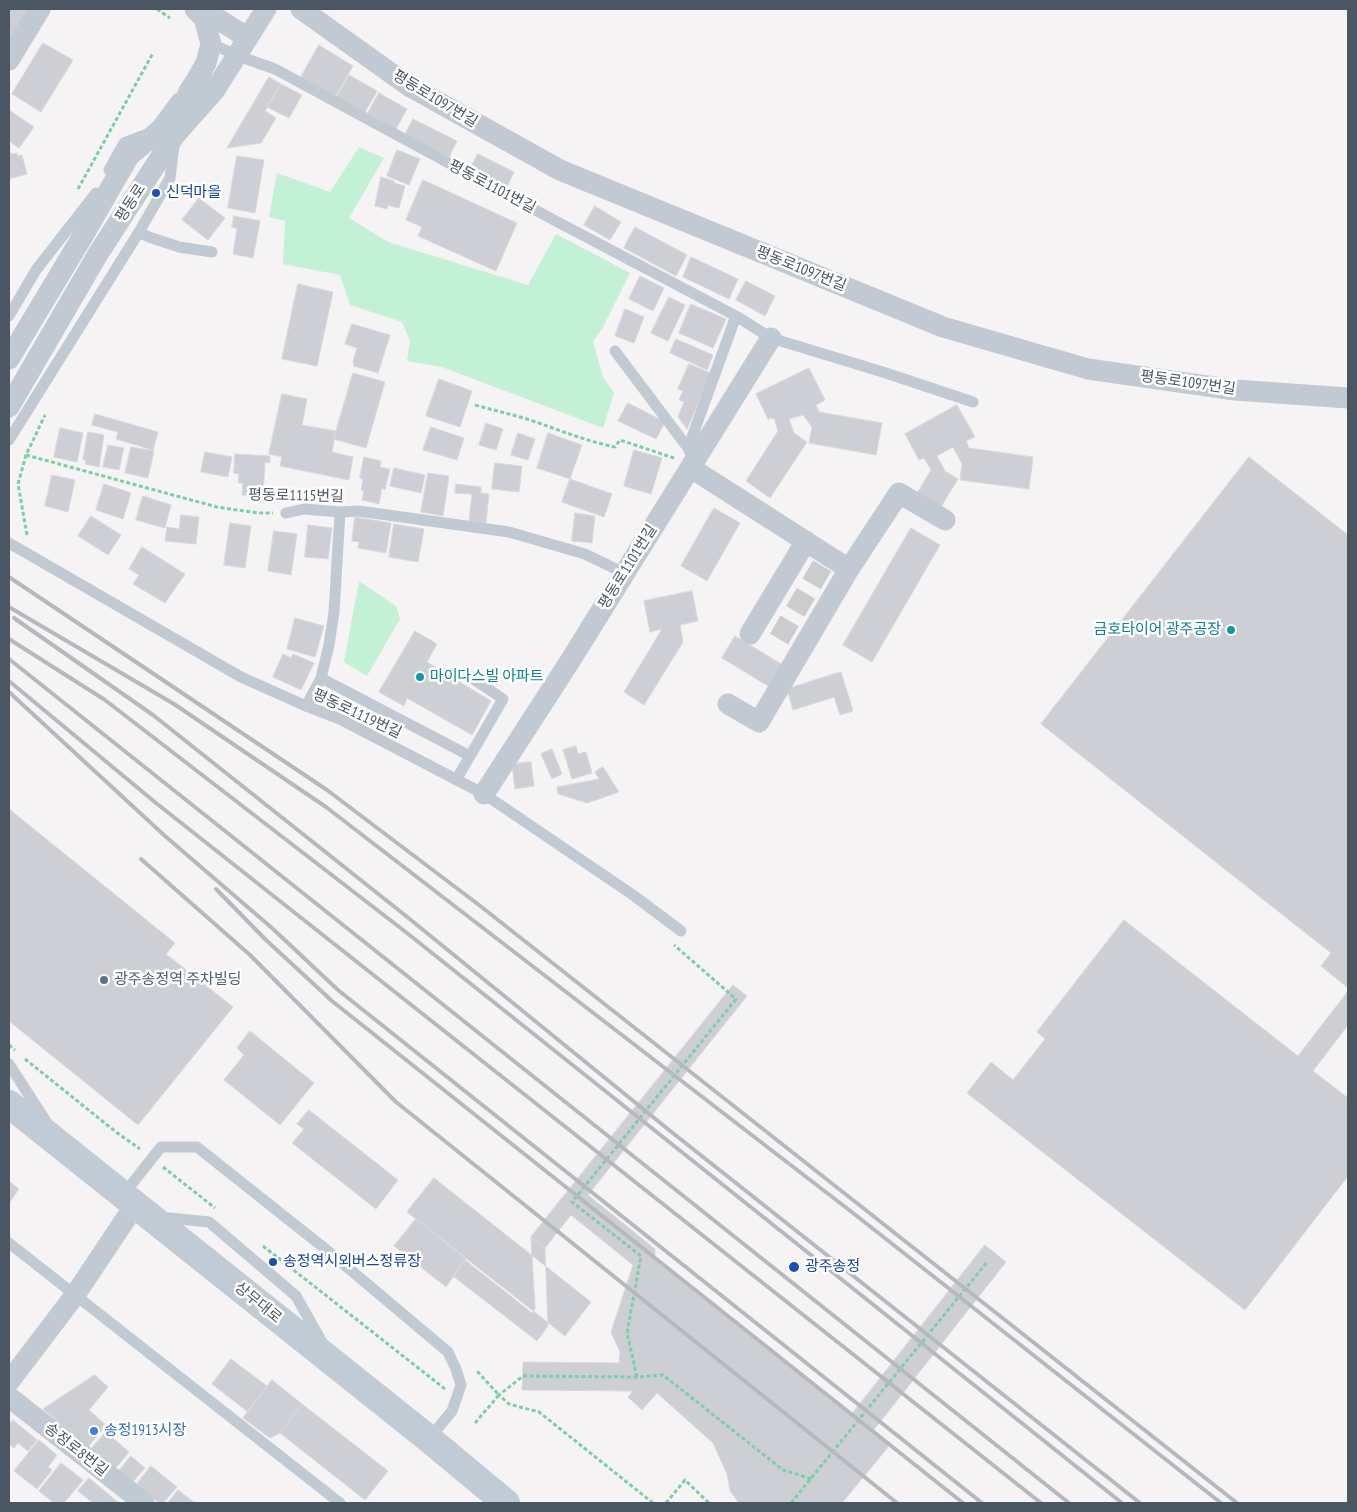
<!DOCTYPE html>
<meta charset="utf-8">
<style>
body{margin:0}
#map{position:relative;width:1357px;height:1512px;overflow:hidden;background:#f5f3f3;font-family:"PT Sans Narrow",sans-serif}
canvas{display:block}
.frame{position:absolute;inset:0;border:10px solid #4a5661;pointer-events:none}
</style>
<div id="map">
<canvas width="1357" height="1512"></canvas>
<div class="frame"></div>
</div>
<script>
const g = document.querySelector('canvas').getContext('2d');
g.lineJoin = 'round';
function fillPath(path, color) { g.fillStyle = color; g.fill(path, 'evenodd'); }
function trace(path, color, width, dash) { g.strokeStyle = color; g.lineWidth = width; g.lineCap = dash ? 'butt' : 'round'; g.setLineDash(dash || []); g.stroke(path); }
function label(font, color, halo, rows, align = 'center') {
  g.font = font + ' "PT Sans Narrow","Noto Sans KR",sans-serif'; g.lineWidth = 5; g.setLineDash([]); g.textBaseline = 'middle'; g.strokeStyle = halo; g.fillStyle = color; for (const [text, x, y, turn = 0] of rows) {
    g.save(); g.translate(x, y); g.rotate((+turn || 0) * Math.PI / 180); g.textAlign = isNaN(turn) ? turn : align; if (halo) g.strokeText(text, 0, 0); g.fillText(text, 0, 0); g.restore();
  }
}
fillPath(new Path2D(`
 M 359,147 L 384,158 L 349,218 L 388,242 L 528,285 L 556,234 L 630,273 L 602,329 L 593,341 L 603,377 L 614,393 L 603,428 L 442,367 L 407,361 L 410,341 L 402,322 L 350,305 L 340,275 L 283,264 L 285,221 L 269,217 L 277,173 L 330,192 Z
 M 359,581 L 396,606 L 400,619 L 367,676 L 344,662 Z`), '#c3f1d5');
const building = new Path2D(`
 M 9,9 L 31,9 L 9,43 Z
 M 43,43 L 73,60 L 41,112 L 12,94 Z
 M 319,45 L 353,66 L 335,97 L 301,77 Z
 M 349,75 L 377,91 L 364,114 L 336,98 Z
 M 269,77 L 281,84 L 265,111 L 276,118 L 261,143 L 227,148 Z
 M 281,84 L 302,95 L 289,118 L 267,107 Z
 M 379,93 L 407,109 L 396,129 L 368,113 Z
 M 9,110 L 34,127 L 19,148 L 9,141 Z
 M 413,119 L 457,141 L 449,157 L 405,135 Z
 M 9,150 L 11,154 L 17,153 L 18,156 L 22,155 L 27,174 L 9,179 Z
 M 397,150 L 420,159 L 409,185 L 387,176 Z
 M 478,154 L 514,172 L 507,187 L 470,169 Z
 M 237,156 L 264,160 L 255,213 L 228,208 Z
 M 381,177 L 394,181 L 394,183 L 405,186 L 399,208 L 388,205 L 387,209 L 375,206 Z
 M 423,180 L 517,223 L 496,271 L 418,236 L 422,227 L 406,220 Z
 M 199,198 L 225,218 L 208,240 L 182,220 Z
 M 595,206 L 621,222 L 610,240 L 584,225 Z
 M 234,216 L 260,221 L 253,258 L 233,254 L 237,229 L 232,227 Z
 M 635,227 L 687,255 L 676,276 L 624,248 Z
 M 691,257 L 738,279 L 729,299 L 683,277 Z
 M 640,276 L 664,288 L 653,311 L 629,299 Z
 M 746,281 L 775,296 L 765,316 L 736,300 Z
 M 298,284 L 333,292 L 317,366 L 282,359 Z
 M 669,297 L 685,305 L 668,341 L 651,333 Z
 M 691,304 L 726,319 L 713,348 L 679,333 Z
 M 625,309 L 644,317 L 634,343 L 615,336 Z
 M 352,324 L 390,335 L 378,373 L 354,366 L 353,361 L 357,348 L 345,344 Z
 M 676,339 L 713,355 L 707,370 L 670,353 Z
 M 689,364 L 711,373 L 687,429 L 678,417 L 684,402 L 679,400 L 683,391 L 678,389 Z
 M 809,368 L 825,400 L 816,405 L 819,412 L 882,423 L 876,455 L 809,443 L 812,427 L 803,415 L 789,419 L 794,433 L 807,442 L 770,498 L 746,481 L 778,431 L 774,418 L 768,419 L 756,394 Z
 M 353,373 L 385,382 L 366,448 L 334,439 Z
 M 439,379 L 472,391 L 460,427 L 426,416 Z
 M 282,394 L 307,399 L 302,425 L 336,431 L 332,452 L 353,457 L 349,480 L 280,466 L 282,457 L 269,454 Z
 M 628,403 L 665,422 L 656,439 L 618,421 Z
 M 957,405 L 975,437 L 966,441 L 969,448 L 1033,457 L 1029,489 L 960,480 L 962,464 L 953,447 L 937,456 L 945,471 L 958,479 L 939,510 L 916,495 L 931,470 L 924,458 L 919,460 L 905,434 Z
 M 95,414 L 158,432 L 153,450 L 116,439 L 118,432 L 92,425 Z
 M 486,423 L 503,429 L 496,450 L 479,445 Z
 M 431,427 L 464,438 L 457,460 L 423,450 Z
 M 60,428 L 83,433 L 77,462 L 54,457 Z
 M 88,432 L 104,435 L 99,467 L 85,464 L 86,460 L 83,460 Z
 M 518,433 L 535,439 L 528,460 L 511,455 Z
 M 548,433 L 582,445 L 570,479 L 537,468 Z
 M 108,445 L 124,448 L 119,470 L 103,467 Z
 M 131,447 L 154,451 L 148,478 L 125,473 Z
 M 634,450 L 662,458 L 651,494 L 624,486 Z
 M 205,452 L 232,457 L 228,477 L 201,472 Z
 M 235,454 L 270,456 L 270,463 L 265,462 L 263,496 L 242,495 L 243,483 L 238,483 L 239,474 L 234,473 Z
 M 364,457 L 381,461 L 380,467 L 390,469 L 385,490 L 382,488 L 379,504 L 362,500 L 364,491 L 361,490 L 363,479 L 360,478 Z
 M 1249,457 L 1348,535 L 1348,988 L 1321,966 L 1331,953 L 1041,724 Z
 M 495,463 L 522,466 L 519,492 L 492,489 Z
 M 394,468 L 425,475 L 421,493 L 390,486 Z
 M 428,473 L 449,476 L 443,516 L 421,512 Z
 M 52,475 L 75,480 L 68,512 L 45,506 Z
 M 570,479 L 612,494 L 604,517 L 562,502 Z
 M 104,484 L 131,493 L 123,519 L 96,510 Z
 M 456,484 L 481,487 L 481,493 L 489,494 L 486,523 L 469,521 L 472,494 L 455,493 Z
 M 143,496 L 171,505 L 165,528 L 136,520 Z
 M 714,508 L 740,523 L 707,581 L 681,566 Z
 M 575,513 L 595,516 L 592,543 L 572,541 Z
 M 181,515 L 199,517 L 196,544 L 165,541 L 167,527 L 179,529 Z
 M 91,516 L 121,535 L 108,555 L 78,536 Z
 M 355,517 L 391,523 L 386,553 L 358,548 L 359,542 L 352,541 Z
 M 230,523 L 251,526 L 245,568 L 224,565 Z
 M 394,524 L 424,529 L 418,562 L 389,557 Z
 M 308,525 L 332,528 L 328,559 L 305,557 Z
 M 911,528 L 940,545 L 872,662 L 843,645 Z
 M 274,531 L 297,534 L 291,575 L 268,571 Z
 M 142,547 L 185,574 L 165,603 L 133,584 L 139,575 L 129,569 Z
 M 692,591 L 698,621 L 680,625 L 683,642 L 644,705 L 624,692 L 662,629 L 650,632 L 644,601 Z
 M 295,618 L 324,626 L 315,657 L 287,649 Z
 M 415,631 L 437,644 L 427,662 L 491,701 L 472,735 L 407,698 L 404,706 L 379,692 Z
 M 735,636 L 786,667 L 773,689 L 722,658 Z
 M 283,654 L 291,658 L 293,654 L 314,663 L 301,690 L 273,677 Z
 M 841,672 L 853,711 L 840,715 L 834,697 L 793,710 L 787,689 Z
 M 576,746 L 578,754 L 586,752 L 592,773 L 572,779 L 563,750 Z
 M 552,749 L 562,774 L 552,779 L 541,754 Z
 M 531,762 L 534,786 L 515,789 L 512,764 Z
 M 603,767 L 619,792 L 587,803 L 558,794 L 557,787 L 599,779 L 595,772 Z
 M 9,809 L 175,943 L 166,954 L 233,1007 L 138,1125 L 9,1021 Z
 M 1124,920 L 1298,1056 L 1348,991 L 1348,1025 L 1313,1071 L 1348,1098 L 1348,1176 L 1245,1310 L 967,1093 L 991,1062 L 1013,1080 L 1045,1039 L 1037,1032 Z
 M 733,985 L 747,996 L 588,1195 L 655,1249 L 655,1257 L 889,1446 L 842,1503 L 739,1503 L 730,1491 L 727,1474 L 713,1443 L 657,1393 L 642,1410 L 628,1397 L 633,1391 L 522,1390 L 523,1362 L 619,1363 L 620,1352 L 611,1332 L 633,1265 L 571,1215 L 545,1248 L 531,1237 Z
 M 250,1031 L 314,1083 L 280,1125 L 224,1080 L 244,1055 L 237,1048 Z
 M 309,1110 L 398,1180 L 376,1209 L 292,1143 L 304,1129 L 297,1124 Z
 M 434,1178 L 591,1302 L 565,1336 L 407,1212 Z
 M 9,1181 L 19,1189 L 9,1203 Z
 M 416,1219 L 466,1259 L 446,1287 L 394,1246 Z
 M 531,1237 L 545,1248 L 548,1326 L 537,1341 L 453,1276 L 465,1260 L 532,1313 L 535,1309 Z
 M 985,1245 L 1006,1262 L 873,1431 L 852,1414 Z
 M 231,1359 L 267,1386 L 248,1412 L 212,1384 Z
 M 95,1375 L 108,1387 L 89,1410 L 106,1425 L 88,1447 L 43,1409 Z
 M 272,1380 L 302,1404 L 280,1433 L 270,1438 L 243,1418 Z
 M 302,1404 L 388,1471 L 365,1500 L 280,1433 Z
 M 13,1420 L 37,1440 L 28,1451 L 18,1443 L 14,1448 L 9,1444 L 9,1424 Z
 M 106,1432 L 129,1452 L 115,1469 L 91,1449 Z
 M 39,1440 L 57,1455 L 48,1467 L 52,1470 L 37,1489 L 14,1471 Z
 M 131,1456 L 145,1468 L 132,1483 L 118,1472 Z
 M 61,1463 L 83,1480 L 64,1503 L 54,1503 L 39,1491 Z
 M 151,1466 L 177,1487 L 163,1503 L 159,1503 L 136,1485 Z
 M 89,1478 L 119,1503 L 93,1503 L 78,1491 Z
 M 178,1490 L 195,1503 L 168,1503 Z`);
fillPath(building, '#cdcfd5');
trace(building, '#d7d9de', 1);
trace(new Path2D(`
 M 779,639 L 828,556`), '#caccce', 21, [21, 11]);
trace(new Path2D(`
 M 157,9 L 170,18
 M 78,189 L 153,53
 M 475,405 C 493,410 510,414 527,419 C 557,429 585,441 615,447 L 620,440 L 674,458
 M 26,455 L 217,507 L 258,513 L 273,513
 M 27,535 L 18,484 L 26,455 L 45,415
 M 9,1045 L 15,1050
 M 25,1059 L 116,1132 L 140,1149
 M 163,1167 L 215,1208
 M 263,1246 L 445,1389
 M 637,1377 L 627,1333 L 641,1256 L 572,1202 L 736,999 L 674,945
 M 475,1423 L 499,1395 L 476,1370
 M 653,1503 L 539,1412 L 509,1404 L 499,1395 L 523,1376 L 637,1377 L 663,1375 L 783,1470 L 812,1479
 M 666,1503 L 685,1480 L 709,1503
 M 791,1503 L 988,1261`), '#7ad0a6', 3, [4, 2.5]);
trace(new Path2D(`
 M 211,44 L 244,58 L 275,69 L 552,219 L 736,316 L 771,338 L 886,373 L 973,402
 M 109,170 L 124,143 L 145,135
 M 139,232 L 149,237 L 179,247 L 212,252
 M 9,316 L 36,270 L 96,193
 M 615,351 L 688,448 L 690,453
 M 9,440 L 139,232 L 170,178 L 174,145
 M 688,448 L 736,316
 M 286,513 L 304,509 L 340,512 L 359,511 L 509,532 L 585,554 L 624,573
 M 9,543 L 241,677 L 306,706 L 340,719 L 484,794 L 633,895 L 681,931
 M 321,678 L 470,756 L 503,699 L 466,674
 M 306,706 L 321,678 L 329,645 L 334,612 L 340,512
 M 456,780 L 470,756
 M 9,1064 L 47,1123
 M 123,1195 L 161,1147 L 197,1147 L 328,1251 L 448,1352 L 456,1369 L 461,1385 L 452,1411 L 429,1439
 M 160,1217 L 209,1222 L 296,1296 L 323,1344
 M 9,1243 L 340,1503`), '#c1cad2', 11);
trace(new Path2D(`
 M 202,9 L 248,38
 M 301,9 L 409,86 L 560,170 L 943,327 L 1088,369 L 1235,390 L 1348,398
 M 9,60 L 40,9
 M 188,93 L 197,79 L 206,63 L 211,44 L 204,18 L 195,9
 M 9,359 L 84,234 L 129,156 L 161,129 L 181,102 L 196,99 L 206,84
 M 9,407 L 98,254 L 175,135 L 215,90 L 266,9
 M 691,468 L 849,569 L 899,493 L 945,520
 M 750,634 L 806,541
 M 728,704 L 759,722 L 849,569
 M 484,794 L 570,661 L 771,338
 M 9,1382 L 75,1295 L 135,1205
 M 9,1397 L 144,1503`), '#c1cad2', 21);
trace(new Path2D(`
 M 9,1104 L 429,1439 L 506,1503`), '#c1cbd6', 28);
trace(new Path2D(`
 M 9,577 L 327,790 L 479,905 L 1237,1503
 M 9,607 L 174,704 L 326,807 L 853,1213 L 1221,1503
 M 14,618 L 153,715 L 406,916 L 669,1130 L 1140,1503
 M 9,639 L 105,700 L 407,933 L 1122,1503
 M 9,659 L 1069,1503
 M 9,681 L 156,803 L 1041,1503
 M 9,692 L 165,836 L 272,928 L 338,990 L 982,1503
 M 141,859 L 250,955 L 396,1102 L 897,1503
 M 216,889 L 266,940 L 332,1001 L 963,1503`), '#b5b8bd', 4);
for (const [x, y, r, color] of [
 [156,193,5,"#1a4fb4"],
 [1231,630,5,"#0f9aa8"],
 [420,677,5,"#0f9aa8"],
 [104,980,5,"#5c6f8a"],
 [273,1262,5,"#1a4fb4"],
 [794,1267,6,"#1a4fb4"],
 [94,1431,5,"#3f7fe0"]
]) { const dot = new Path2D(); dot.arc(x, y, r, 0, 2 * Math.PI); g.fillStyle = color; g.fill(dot); trace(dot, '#fff', 2); }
label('15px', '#4a5661', '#fff', [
 ["평동로1097번길",435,99,31],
 ["평동로1101번길",492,187,28],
 ["평동로",131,203,-57],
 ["평동로1097번길",801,269,22],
 ["평동로1097번길",1188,383,8],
 ["평동로1115번길",296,496,1],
 ["평동로1101번길",628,567,-58],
 ["평동로1119번길",357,714,25],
 ["상무대로",258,1303,39],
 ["송정로8번길",76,1450,38]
]);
label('15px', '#164399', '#fff', [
 ["신덕마을",166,193],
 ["송정역시외버스정류장",283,1262],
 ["광주송정",805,1267]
], 'left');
label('15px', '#0d838f', '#fff', [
 ["금호타이어 광주공장",1221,630],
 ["마이다스빌 아파트",430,677,"left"]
], 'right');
label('15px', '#4e5e75', '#fff', [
 ["광주송정역 주차빌딩",114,980]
], 'left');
label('15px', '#366cbe', '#fff', [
 ["송정1913시장",104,1431]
], 'left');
</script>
